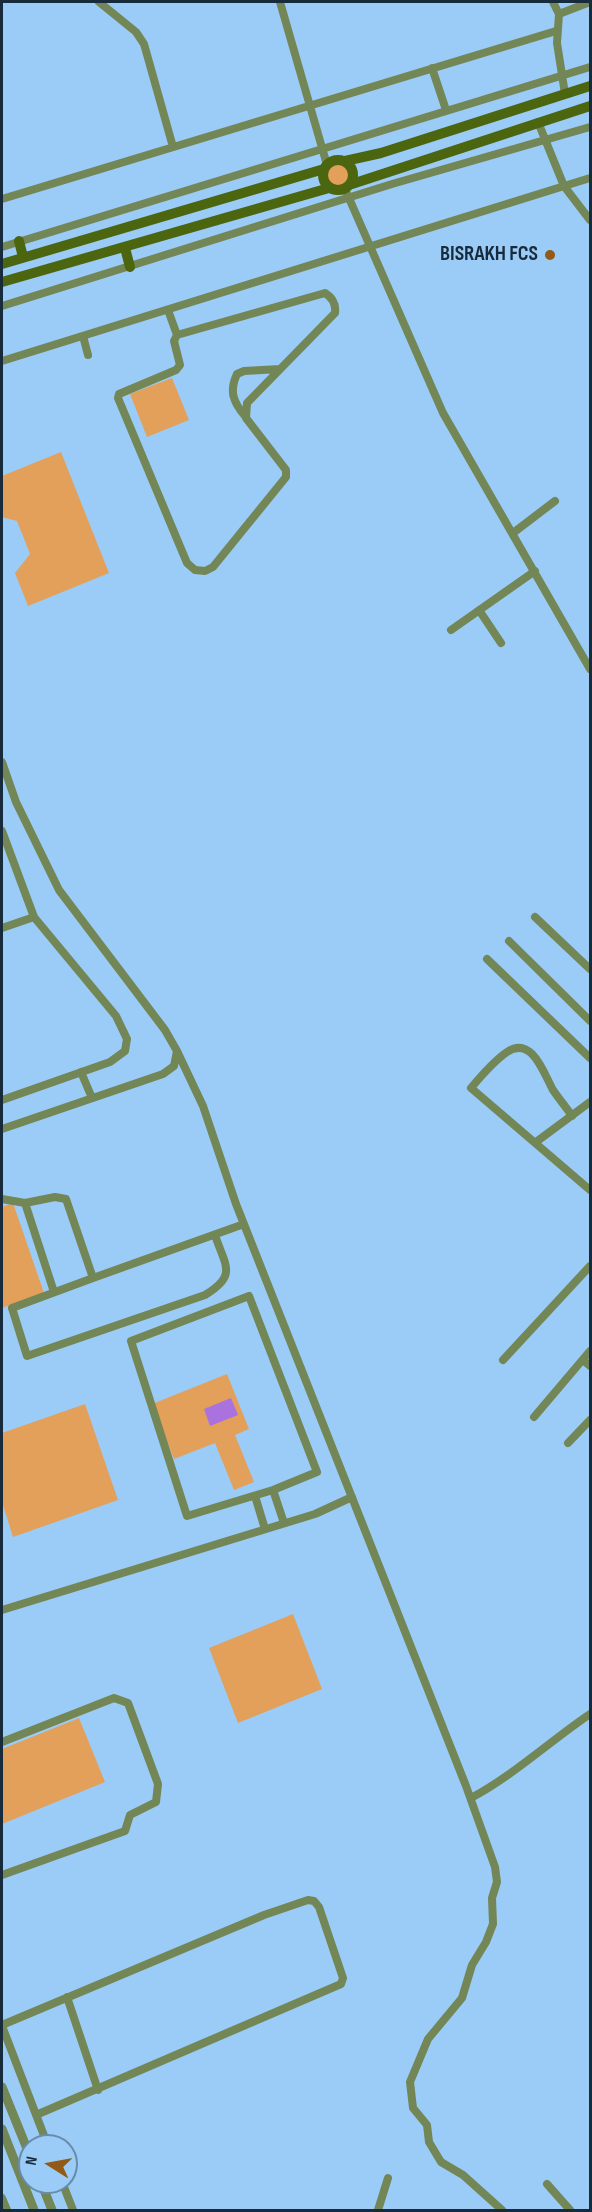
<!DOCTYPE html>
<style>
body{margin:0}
#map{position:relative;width:592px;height:2212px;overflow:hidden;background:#9bccf7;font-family:"Sofia Sans Condensed",sans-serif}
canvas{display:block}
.frame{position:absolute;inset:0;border:3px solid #182b3c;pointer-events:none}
.north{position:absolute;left:18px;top:2134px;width:60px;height:60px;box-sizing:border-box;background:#9bccf7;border:2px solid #678cac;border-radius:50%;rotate:281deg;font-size:16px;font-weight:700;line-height:24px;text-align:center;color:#182b3c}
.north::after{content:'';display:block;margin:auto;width:21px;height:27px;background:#925a14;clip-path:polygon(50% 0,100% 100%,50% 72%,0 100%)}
</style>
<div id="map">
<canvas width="592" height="2212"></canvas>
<div class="frame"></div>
<div class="north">N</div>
</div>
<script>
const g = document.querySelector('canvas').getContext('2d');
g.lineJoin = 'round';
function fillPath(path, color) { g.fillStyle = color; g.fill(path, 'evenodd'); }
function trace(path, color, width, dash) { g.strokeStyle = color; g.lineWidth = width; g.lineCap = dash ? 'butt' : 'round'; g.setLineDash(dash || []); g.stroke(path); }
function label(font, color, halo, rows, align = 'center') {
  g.font = font + ' "Sofia Sans Condensed",sans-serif'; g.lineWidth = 6; g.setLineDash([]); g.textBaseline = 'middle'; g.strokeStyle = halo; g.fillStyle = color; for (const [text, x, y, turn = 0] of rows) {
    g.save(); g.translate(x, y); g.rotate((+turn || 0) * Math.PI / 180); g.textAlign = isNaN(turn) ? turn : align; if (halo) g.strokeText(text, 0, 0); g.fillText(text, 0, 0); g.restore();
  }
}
fillPath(new Path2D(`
 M325 175a13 13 0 1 1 26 0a13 13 0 1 1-26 0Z
 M 172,378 L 189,420 L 147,437 L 130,394 Z
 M 61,452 L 109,573 L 28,606 L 15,573 L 30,554 L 17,521 L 2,517 L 2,476 Z
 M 13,1203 L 44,1293 L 2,1308 L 2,1207 Z
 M 227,1374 L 249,1429 L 235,1435 L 254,1482 L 234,1490 L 215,1443 L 174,1459 L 152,1404 Z
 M 85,1404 L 118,1500 L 13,1537 L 2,1502 L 2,1433 Z
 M 293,1614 L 322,1689 L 238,1723 L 209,1648 Z
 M 79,1718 L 105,1782 L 2,1824 L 2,1749 Z`), '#e2a05a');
fillPath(new Path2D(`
 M 231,1398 L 238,1415 L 210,1426 L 204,1409 Z`), '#aa72df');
trace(new Path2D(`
 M 99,2 L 136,32 L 144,44 L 173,147
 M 280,2 L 327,165
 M 553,2 L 559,14 L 557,43 L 565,94
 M 559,14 L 590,2
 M 432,68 L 446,110
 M 538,122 L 564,186 L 590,220
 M 345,189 L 443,413 L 590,669
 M 2,199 L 556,31
 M 2,247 L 590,67
 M 2,306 L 392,184 L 590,127
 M 168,310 L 177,335 L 174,341 L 180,365 L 176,370 L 119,394 L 118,398 L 187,563 L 195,570 L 205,571 L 213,567 L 286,477 L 286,470 L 246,418 L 247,403 L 335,313 C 336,305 333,298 325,293 L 177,335
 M 83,336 L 88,355
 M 2,361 L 590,178
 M 245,416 C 233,402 229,391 237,374 L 244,371 L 280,369
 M 513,533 L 555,501
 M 479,610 L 501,643
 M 451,630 L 535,571
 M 2,762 L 16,802 L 59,890 L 165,1030 L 177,1051 L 174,1066 L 163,1074 L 2,1129
 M 2,831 L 34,917 L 2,928
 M 535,917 L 590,969
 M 509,941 L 590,1021
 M 487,959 L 590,1058
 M 177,1051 L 203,1106 L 236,1204 L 466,1786 L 495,1867 L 497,1882 L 492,1898 L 493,1924 L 486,1942 L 472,1965 L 462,1998 L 428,2039 L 410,2082 L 413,2108 L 427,2125 L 429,2142 L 441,2162 L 463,2175 L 502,2210
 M 81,1072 L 92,1098
 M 2,1100 L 110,1062 L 125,1051 L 127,1039 L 116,1016 L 34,917
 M 572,1116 C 566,1107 559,1099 553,1090 C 544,1074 532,1035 507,1052 C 494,1061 481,1076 471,1088 L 590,1190
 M 536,1142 L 590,1102
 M 2,1199 L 25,1203 L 55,1197 L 66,1199 L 93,1278 L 244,1224
 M 25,1203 L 54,1292
 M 93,1278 L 12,1308 L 27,1356 L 205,1295 C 238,1275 225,1266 215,1235
 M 249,1296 L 317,1472 L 273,1490 L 187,1516 L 131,1341 Z
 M 503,1360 L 590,1266
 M 583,1360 L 590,1366
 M 534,1417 L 590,1351
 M 568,1443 L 590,1420
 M 273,1490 L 284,1523
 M 255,1496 L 265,1529
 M 2,1610 L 315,1514 L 352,1497
 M 2,1742 L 114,1698 L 128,1703 L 158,1784 L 156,1802 L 130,1815 L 125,1831 L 2,1875
 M 471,1798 C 514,1775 550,1741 590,1714
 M 67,1997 L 98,2090
 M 2,2025 L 264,1915 L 308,1900 L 314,1901 L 319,1907 L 343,1978 L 341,1984 L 36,2115
 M 2,2026 L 48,2146
 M 62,2182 L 73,2210
 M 547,2184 L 570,2210
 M 2,2198 L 7,2210
 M 378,2210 L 388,2178`), '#738655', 8);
trace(new Path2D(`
 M 2,2087 L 30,2156
 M 2,2129 L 34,2210
 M 41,2182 L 52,2210`), '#738655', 9);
trace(new Path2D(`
 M323 175a15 15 0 1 1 30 0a15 15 0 1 1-30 0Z
 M 345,161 L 381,153 L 590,86
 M 352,184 L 590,106
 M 19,241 L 23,257
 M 125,248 L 130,267
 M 2,264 L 324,169
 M 2,282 L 329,188`), '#4c6610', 10);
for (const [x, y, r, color] of [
 [550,255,6,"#925a14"]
]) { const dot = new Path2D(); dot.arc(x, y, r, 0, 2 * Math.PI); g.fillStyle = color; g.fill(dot); trace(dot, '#9bccf7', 2); }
label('bold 21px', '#182b3c', '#9bccf7', [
 ["BISRAKH FCS",538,255]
], 'right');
</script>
